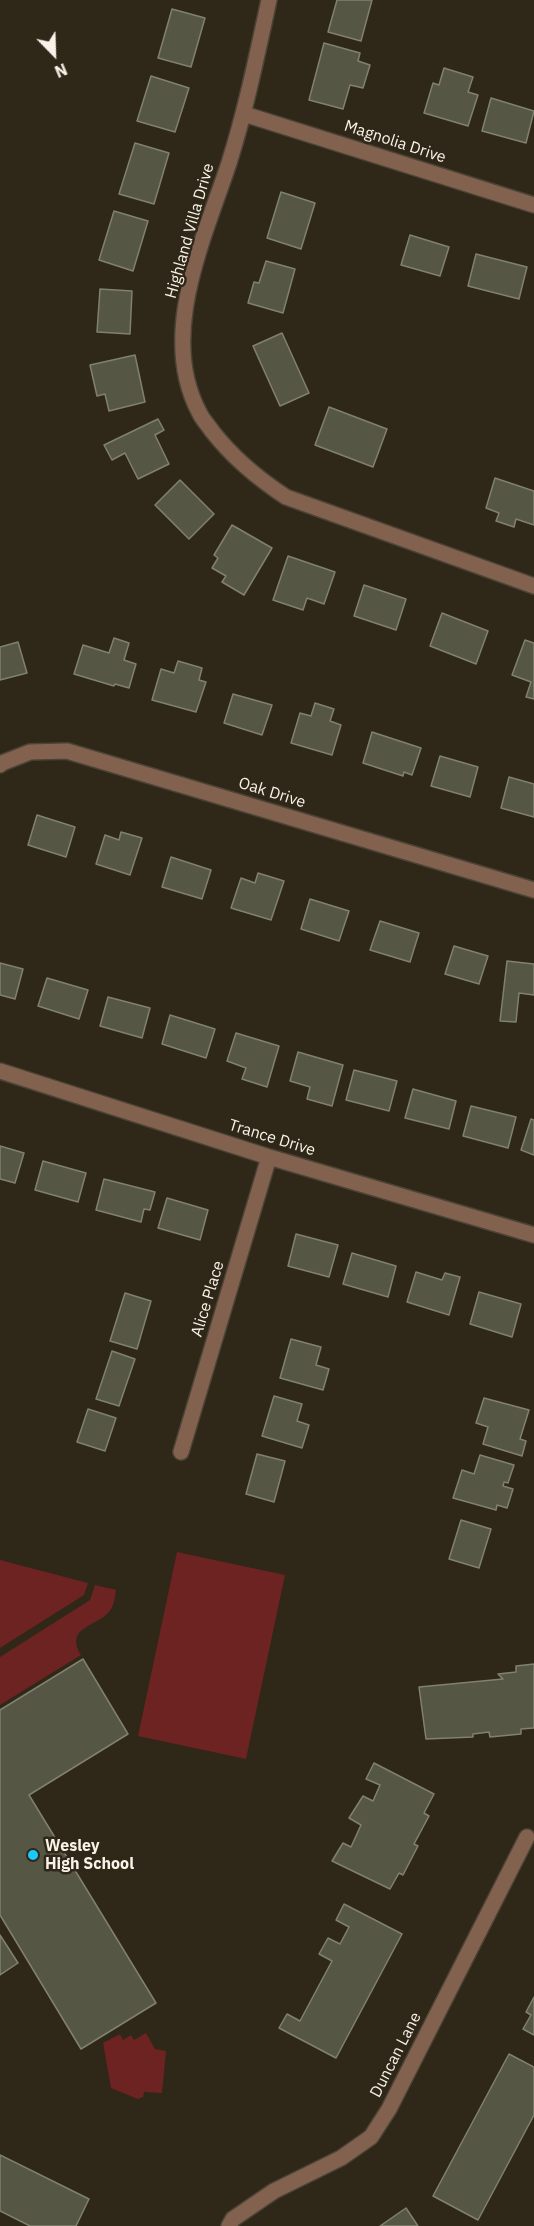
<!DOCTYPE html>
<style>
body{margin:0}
#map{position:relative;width:534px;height:2226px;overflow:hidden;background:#2f2718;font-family:"IBM Plex Sans",sans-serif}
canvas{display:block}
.north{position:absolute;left:24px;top:24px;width:60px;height:60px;-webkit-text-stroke:4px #2f2718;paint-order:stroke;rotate:157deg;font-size:16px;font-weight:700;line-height:24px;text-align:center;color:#f8f2e8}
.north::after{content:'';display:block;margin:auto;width:21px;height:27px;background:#f8f2e8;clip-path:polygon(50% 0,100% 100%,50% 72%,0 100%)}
</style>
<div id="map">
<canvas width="534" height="2226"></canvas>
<div class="north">N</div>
</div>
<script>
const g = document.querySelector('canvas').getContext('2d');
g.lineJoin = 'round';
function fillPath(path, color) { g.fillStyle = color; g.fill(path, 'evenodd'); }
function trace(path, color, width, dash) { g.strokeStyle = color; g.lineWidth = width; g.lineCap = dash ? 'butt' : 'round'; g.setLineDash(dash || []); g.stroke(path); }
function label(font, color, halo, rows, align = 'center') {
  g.font = font + ' "IBM Plex Sans",sans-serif'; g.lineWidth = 5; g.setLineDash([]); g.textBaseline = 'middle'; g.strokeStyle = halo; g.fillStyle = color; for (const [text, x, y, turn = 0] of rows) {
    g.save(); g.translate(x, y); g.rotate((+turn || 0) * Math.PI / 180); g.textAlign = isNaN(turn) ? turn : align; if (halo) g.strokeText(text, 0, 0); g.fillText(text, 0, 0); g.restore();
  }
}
fillPath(new Path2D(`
 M 177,1552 L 285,1575 L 246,1759 L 138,1736 Z
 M 0,1560 L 88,1583 L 84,1595 L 0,1648 Z
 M 95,1585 L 116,1590 C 115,1598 114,1607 108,1613 C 94,1627 65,1628 81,1655 L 0,1705 L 0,1657 L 90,1600 Z
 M 146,2033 L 155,2049 L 166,2051 L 162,2093 L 144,2092 L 143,2097 L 138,2099 L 111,2088 L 103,2043 L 120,2034 L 123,2040 L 131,2035 L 134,2040 Z`), '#6c2321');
const building = new Path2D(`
 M 337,0 L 372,0 L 361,41 L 328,32 Z
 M 172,9 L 205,18 L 191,67 L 158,58 Z
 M 324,43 L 360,53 L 358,61 L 370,65 L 363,88 L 350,85 L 343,109 L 309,100 Z
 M 444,68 L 473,77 L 468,92 L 478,95 L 468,126 L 424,113 L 433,83 L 439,85 Z
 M 151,76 L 189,88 L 175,132 L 137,121 Z
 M 491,98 L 534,111 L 526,143 L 482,131 Z
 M 135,143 L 169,153 L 154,204 L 119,194 Z
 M 281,192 L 315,203 L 301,249 L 267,238 Z
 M 114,211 L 148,221 L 133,271 L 99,260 Z
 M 410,235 L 449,247 L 440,276 L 401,265 Z
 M 476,254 L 527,267 L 519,299 L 468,286 Z
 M 266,261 L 295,269 L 283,313 L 248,303 L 254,282 L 259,283 Z
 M 100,289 L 132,291 L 130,334 L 97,332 Z
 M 282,333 L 309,393 L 280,406 L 253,346 Z
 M 135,355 L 145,402 L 109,411 L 105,394 L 97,396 L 90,365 Z
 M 329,407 L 387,429 L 373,467 L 315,445 Z
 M 158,419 L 164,430 L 155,435 L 169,464 L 138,479 L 125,453 L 112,460 L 104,445 Z
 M 495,478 L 534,491 L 534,525 L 516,519 L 514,527 L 496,521 L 499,513 L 486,508 Z
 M 180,480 L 214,514 L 189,539 L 155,505 Z
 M 232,525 L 272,548 L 244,595 L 222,582 L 226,576 L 212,568 L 218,558 L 214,555 Z
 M 288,556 L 335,572 L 324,604 L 307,598 L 303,610 L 273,600 Z
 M 364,585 L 406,599 L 396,630 L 354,616 Z
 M 442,613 L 488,631 L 476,664 L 430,646 Z
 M 114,638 L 129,643 L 124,660 L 136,664 L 129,688 L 115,684 L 114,686 L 74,674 L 83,645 L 109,653 Z
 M 525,640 L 534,643 L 534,699 L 526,697 L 531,682 L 512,675 Z
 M 18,642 L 27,673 L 0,680 L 0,647 Z
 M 178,661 L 202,668 L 199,680 L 206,682 L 196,712 L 152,700 L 161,669 L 174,673 Z
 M 233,694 L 272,705 L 262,735 L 224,723 Z
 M 315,703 L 334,709 L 330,721 L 341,725 L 332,755 L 291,743 L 300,713 L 311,716 Z
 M 372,732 L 421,748 L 412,775 L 404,772 L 403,776 L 363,763 Z
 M 440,756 L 478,767 L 470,797 L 431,786 Z
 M 509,777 L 534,784 L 534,817 L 501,808 Z
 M 37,815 L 75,827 L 66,857 L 28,845 Z
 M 121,832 L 142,838 L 130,875 L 96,864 L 105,835 L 119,840 Z
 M 171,857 L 211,870 L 202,899 L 162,887 Z
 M 258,873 L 284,881 L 271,920 L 231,908 L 241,878 L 255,883 Z
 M 310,899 L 349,911 L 339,941 L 301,929 Z
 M 380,921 L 419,933 L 410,962 L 370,950 Z
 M 454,946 L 488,956 L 479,984 L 445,974 Z
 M 507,961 L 534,964 L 534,995 L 519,993 L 516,1022 L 500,1021 Z
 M 0,963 L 23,969 L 15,999 L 0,995 Z
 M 47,978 L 88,990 L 79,1019 L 38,1006 Z
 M 108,997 L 150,1008 L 142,1038 L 100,1026 Z
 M 170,1015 L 215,1029 L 206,1058 L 162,1044 Z
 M 236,1033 L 279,1046 L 267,1087 L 242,1079 L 246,1068 L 227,1061 Z
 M 298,1052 L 343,1065 L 332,1106 L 307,1099 L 310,1087 L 290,1081 Z
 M 354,1070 L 397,1081 L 389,1111 L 346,1100 Z
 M 413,1089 L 456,1101 L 449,1129 L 405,1118 Z
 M 471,1106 L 516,1117 L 508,1148 L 463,1136 Z
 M 531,1119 L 534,1120 L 534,1155 L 521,1150 Z
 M 0,1146 L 24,1153 L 15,1183 L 0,1179 Z
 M 43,1161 L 86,1173 L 78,1202 L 35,1190 Z
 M 104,1179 L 155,1192 L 150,1210 L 144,1209 L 141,1222 L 96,1210 Z
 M 167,1198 L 208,1210 L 200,1240 L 158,1228 Z
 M 296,1234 L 338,1245 L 329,1277 L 288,1266 Z
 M 352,1253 L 396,1266 L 388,1297 L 343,1284 Z
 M 416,1272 L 442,1280 L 445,1273 L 460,1277 L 449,1315 L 407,1302 Z
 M 479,1292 L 521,1304 L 512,1337 L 470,1324 Z
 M 125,1293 L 151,1301 L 137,1349 L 110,1341 Z
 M 291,1339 L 321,1347 L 316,1365 L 329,1369 L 323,1390 L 280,1378 Z
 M 112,1351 L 135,1359 L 119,1406 L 96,1399 Z
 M 274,1396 L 302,1404 L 297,1421 L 309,1425 L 302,1448 L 262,1436 Z
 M 484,1398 L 529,1410 L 520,1439 L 526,1441 L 522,1456 L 483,1444 L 488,1427 L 476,1423 Z
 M 88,1409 L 116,1418 L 105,1451 L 77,1442 Z
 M 257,1454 L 285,1461 L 274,1502 L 246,1494 Z
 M 480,1455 L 514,1465 L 508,1483 L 504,1482 L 503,1486 L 513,1489 L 507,1508 L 497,1505 L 496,1510 L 453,1498 L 462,1470 L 474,1474 Z
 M 461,1520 L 491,1529 L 479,1568 L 449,1559 Z
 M 83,1659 L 128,1734 L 29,1795 L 156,2003 L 81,2049 L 0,1915 L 0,1710 Z
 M 534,1664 L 534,1728 L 521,1729 L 521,1734 L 490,1737 L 489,1732 L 473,1734 L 473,1737 L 426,1739 L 419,1687 L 503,1679 L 498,1674 L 516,1672 L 516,1666 Z
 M 374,1763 L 434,1794 L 424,1813 L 429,1816 L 414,1844 L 418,1846 L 403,1875 L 399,1873 L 390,1889 L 332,1861 L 343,1843 L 351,1847 L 361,1825 L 349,1818 L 363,1796 L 373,1801 L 380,1785 L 366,1779 Z
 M 344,1904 L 402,1934 L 336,2058 L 279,2028 L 287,2014 L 300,2021 L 332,1961 L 319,1954 L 328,1938 L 340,1944 L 349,1927 L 336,1920 Z
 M 0,1935 L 18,1963 L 0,1975 Z
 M 534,1997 L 534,2035 L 523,2029 L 531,2015 L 526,2012 Z
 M 509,2054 L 534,2067 L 534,2115 L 478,2220 L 433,2196 Z
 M 0,2155 L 89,2199 L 76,2226 L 30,2226 L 0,2211 Z
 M 406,2208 L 418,2226 L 380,2226 Z`);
fillPath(building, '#555644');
trace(building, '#80816e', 1.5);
const street = new Path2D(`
 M 269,0 C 257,55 246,109 229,163 C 204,239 158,335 199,412 C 202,419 208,425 212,431 C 233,458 257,478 286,497 L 534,586
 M 244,114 L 534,205
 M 0,765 L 2,763 L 30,752 L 67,751 L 534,890
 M 0,1071 L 269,1157 L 534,1235
 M 181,1452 L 269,1157
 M 229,2226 L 233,2219 L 274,2191 L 341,2158 L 371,2137 L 389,2109 L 527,1837`);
trace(street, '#4b4335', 18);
trace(street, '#82624e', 15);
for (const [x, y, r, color] of [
 [33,1855,6,"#1acafc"]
]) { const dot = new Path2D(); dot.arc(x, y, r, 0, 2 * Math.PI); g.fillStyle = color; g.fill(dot); trace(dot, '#2f2718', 2); }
label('16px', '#f8f2e8', '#2f2718', [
 ["Magnolia Drive",395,142,18],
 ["Highland Villa Drive",190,231,-74],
 ["Oak Drive",272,793,17],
 ["Trance Drive",272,1138,17],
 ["Alice Place",208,1299,-73],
 ["Duncan Lane",396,2055,-63]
]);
label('bold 16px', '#f8f2e8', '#2f2718', [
 ["Wesley",45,1846],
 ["High School",45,1864]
], 'left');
</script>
